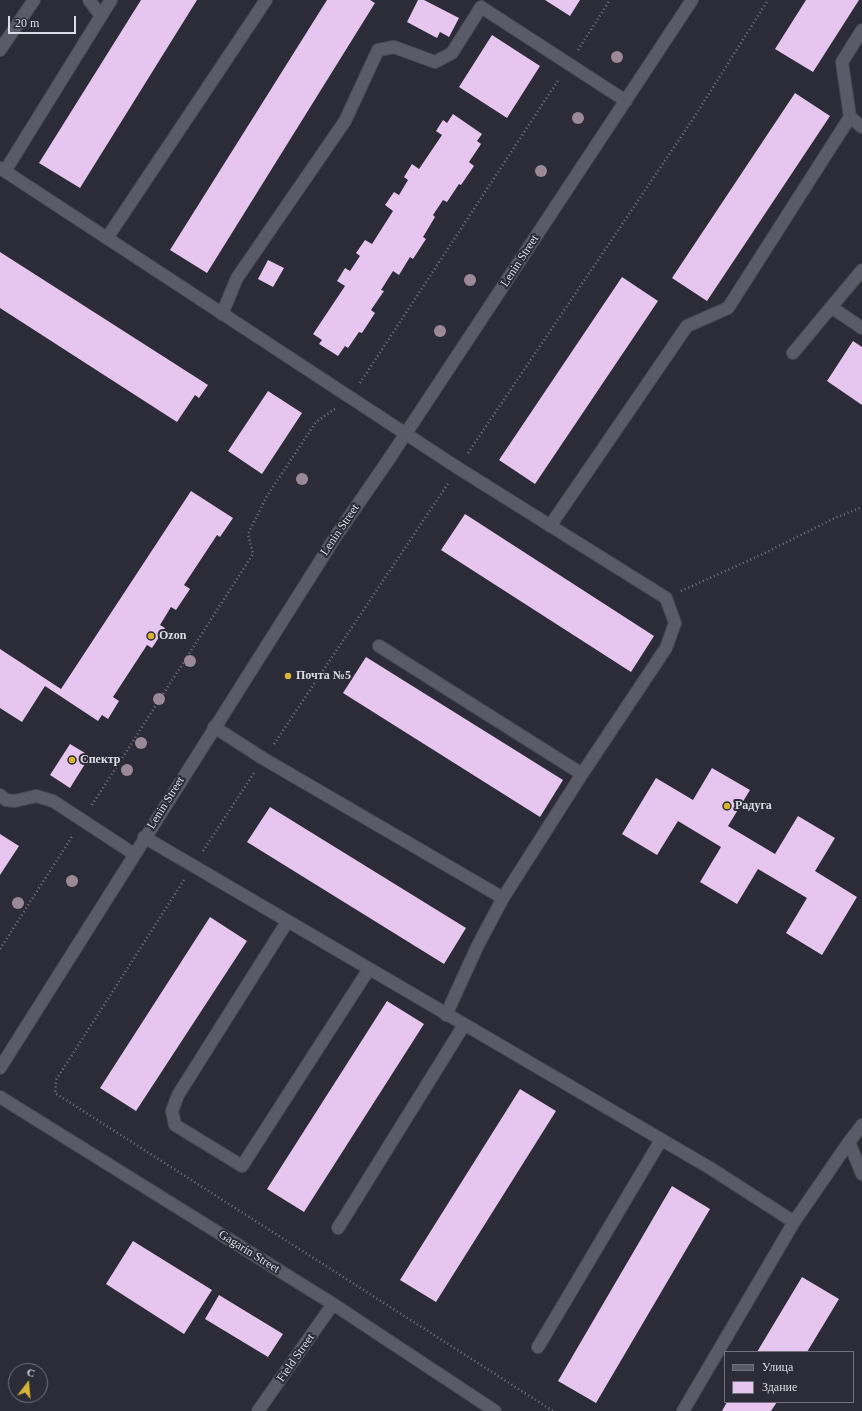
<!DOCTYPE html>
<meta charset="utf-8">
<style>
body{margin:0}
#map{position:relative;width:862px;height:1411px;overflow:hidden;background:#2c2c38;font-family:"Times New Roman",serif}
canvas{display:block}
.legend{position:absolute;left:724px;top:1351px;width:130px;height:52px;box-sizing:border-box;background:#2c2c38;border:1px solid #72727d;margin:0;padding:5px 7px;list-style:none;font-size:12px;color:#dbdce4}
.legend li{display:flex;align-items:center;gap:8px;height:20px}
.legend b{width:20px;border:1px solid #72727d}
.north{position:absolute;left:8px;top:1363px;width:40px;height:40px;box-sizing:border-box;background:#2c2c38;border:1px solid #72727d;border-radius:50%;rotate:16deg;font-size:11px;font-weight:700;line-height:16px;text-align:center;color:#dbdce4}
.north::after{content:'';display:block;margin:auto;width:14px;height:18px;background:#d7b434;clip-path:polygon(50% 0,100% 100%,50% 72%,0 100%)}
.scale{position:absolute;left:8px;top:16px;width:68px;height:18px;box-sizing:border-box;border:2px solid #dbdce4;border-top:0;padding-left:5px;font-size:12px;line-height:14px;white-space:nowrap;color:#dbdce4;-webkit-text-stroke:3px #2c2c38;paint-order:stroke}
</style>
<div id="map">
<canvas width="862" height="1411"></canvas>
<ul class="legend">
<li><b style="height:5px;background:#5a5a68"></b>Улица</li>
<li><b style="height:11px;background:#e6c5ee"></b>Здание</li>
</ul>
<div class="north">С</div>
<div class="scale">20 m</div>
</div>
<script>
const g = document.querySelector('canvas').getContext('2d');
g.lineJoin = 'round';
function fillPath(path, color) { g.fillStyle = color; g.fill(path, 'evenodd'); }
function trace(path, color, width, dash) { g.strokeStyle = color; g.lineWidth = width; g.lineCap = dash ? 'butt' : 'round'; g.setLineDash(dash || []); g.stroke(path); }
function label(font, color, halo, rows, align = 'center') {
  g.font = font + ' "Times New Roman",serif'; g.lineWidth = 4; g.setLineDash([]); g.textBaseline = 'middle'; g.strokeStyle = halo; g.fillStyle = color; for (const [text, x, y, turn = 0] of rows) {
    g.save(); g.translate(x, y); g.rotate((+turn || 0) * Math.PI / 180); g.textAlign = isNaN(turn) ? turn : align; if (halo) g.strokeText(text, 0, 0); g.fillText(text, 0, 0); g.restore();
  }
}
fillPath(new Path2D(`
 M 141,0 L 197,0 L 80,188 L 39,163 Z
 M 327,0 L 370,0 L 375,3 L 207,273 L 170,250 Z
 M 418,0 L 424,0 L 459,18 L 449,37 L 440,32 L 437,38 L 407,22 Z
 M 545,0 L 580,0 L 570,16 Z
 M 806,0 L 859,0 L 813,72 L 775,49 Z
 M 492,35 L 540,66 L 507,118 L 459,87 Z
 M 795,93 L 830,116 L 707,301 L 672,278 Z
 M 453,114 L 482,134 L 477,141 L 481,144 L 469,162 L 474,166 L 461,185 L 459,184 L 447,202 L 443,200 L 433,215 L 435,217 L 423,237 L 426,239 L 413,259 L 410,257 L 399,275 L 393,271 L 381,290 L 384,291 L 371,310 L 375,313 L 362,333 L 359,332 L 348,348 L 345,346 L 338,356 L 319,344 L 322,340 L 313,334 L 345,286 L 337,281 L 345,268 L 350,271 L 360,256 L 356,253 L 365,240 L 372,244 L 393,211 L 385,205 L 394,192 L 399,195 L 408,180 L 404,177 L 412,164 L 419,169 L 442,135 L 436,131 L 443,120 L 447,123 Z
 M 0,252 L 208,385 L 199,398 L 195,395 L 177,422 L 0,308 Z
 M 268,260 L 284,268 L 273,287 L 258,279 Z
 M 622,277 L 658,301 L 535,484 L 499,460 Z
 M 853,341 L 862,347 L 862,405 L 827,381 Z
 M 268,391 L 302,413 L 262,474 L 228,451 Z
 M 191,491 L 233,518 L 220,537 L 217,535 L 184,585 L 190,589 L 176,610 L 171,607 L 160,625 L 165,628 L 152,648 L 147,645 L 113,697 L 119,701 L 108,719 L 102,715 L 98,721 L 45,686 L 22,722 L 0,708 L 0,649 L 61,689 Z
 M 465,514 L 654,636 L 631,672 L 441,550 Z
 M 366,657 L 563,780 L 540,817 L 343,693 Z
 M 70,744 L 90,756 L 70,788 L 50,775 Z
 M 712,768 L 750,790 L 728,826 L 775,854 L 798,816 L 835,838 L 815,871 L 857,897 L 822,955 L 786,933 L 807,898 L 758,869 L 737,904 L 700,882 L 721,847 L 678,821 L 657,855 L 622,834 L 656,778 L 693,800 Z
 M 270,807 L 466,928 L 444,964 L 247,842 Z
 M 0,834 L 19,846 L 0,875 Z
 M 210,917 L 247,941 L 136,1111 L 100,1088 Z
 M 387,1001 L 424,1024 L 304,1212 L 267,1189 Z
 M 520,1089 L 556,1111 L 436,1302 L 400,1280 Z
 M 672,1186 L 710,1209 L 596,1403 L 558,1381 Z
 M 133,1241 L 212,1290 L 184,1334 L 106,1284 Z
 M 802,1277 L 839,1299 L 807,1352 L 757,1352 Z
 M 219,1295 L 283,1334 L 268,1357 L 205,1319 Z
 M 727,1402 L 777,1402 L 771,1411 L 722,1411 Z`), '#e6c5ee');
const minor = new Path2D(`
 M 89,0 L 101,16
 M 0,50 L 34,0
 M 850,117 L 862,127
 M 0,168 L 458,468 L 666,598 L 675,623 L 666,648 L 582,774 L 503,898 L 477,947 L 446,1015
 M 5,171 L 111,0
 M 107,238 L 266,0
 M 831,307 L 862,328
 M 222,314 L 237,278 L 345,121 L 378,50 L 394,47 L 435,62 L 452,53 L 481,7 L 626,101
 M 793,353 L 862,270
 M 550,526 L 687,326 L 728,308 L 850,117 L 842,62 L 862,30
 M 379,646 L 582,774
 M 214,727 L 264,759 L 503,898
 M 0,795 L 6,800 L 15,801 L 36,796 L 53,801 L 134,854
 M 144,837 L 710,1168 L 794,1222 L 683,1411
 M 287,922 L 178,1095 L 172,1111 L 175,1125 L 242,1166 L 369,969
 M 0,1068 L 336,536 L 389,459 L 692,0
 M 0,1097 L 333,1304 L 495,1411
 M 862,1125 L 849,1142 L 862,1174
 M 794,1222 L 849,1142
 M 338,1228 L 464,1025
 M 538,1347 L 661,1140
 M 258,1411 L 333,1304`);
trace(minor, '#484852', 14);
trace(new Path2D(`
 M 578,50 L 610,0
 M 360,383 L 559,79
 M 468,453 L 693,119 L 768,0
 M 681,591 L 763,554 L 833,519 L 862,507
 M 274,744 L 449,482
 M 92,805 L 253,554 L 248,534 L 267,496 L 316,422 L 335,409
 M 203,851 L 254,773
 M 184,880 L 56,1080 L 55,1093 L 553,1411
 M 0,949 L 73,835`), '#767681', 2.5, [1, 3]);
trace(minor, '#5a5a68', 12);
g.fillStyle = '#9b8a96';
for (const [x, y] of [
 [617,57],
 [578,118],
 [541,171],
 [470,280],
 [440,331],
 [302,479],
 [190,661],
 [159,699],
 [141,743],
 [127,770],
 [72,881],
 [18,903]
]) { g.beginPath(); g.arc(x, y, 6, 0, 2 * Math.PI); g.fill(); }
for (const [x, y, r, color] of [
 [151,636,4,"#d7b434"],
 [288,676,4,"#d7b434"],
 [72,760,4,"#d7b434"],
 [727,806,4,"#d7b434"]
]) { const dot = new Path2D(); dot.arc(x, y, r, 0, 2 * Math.PI); g.fillStyle = color; g.fill(dot); trace(dot, '#2c2c38', 1.5); }
label('12px', '#dbdce4', '#2c2c38', [
 ["Lenin Street",520,261,-57],
 ["Lenin Street",340,530,-56],
 ["Lenin Street",166,803,-58],
 ["Gagarin Street",249,1252,32],
 ["Field Street",296,1358,-55]
]);
label('bold 12px', '#dbdce4', '#2c2c38', [
 ["Ozon",159,636],
 ["Почта №5",296,676],
 ["Спектр",80,760],
 ["Радуга",735,806]
], 'left');
</script>
